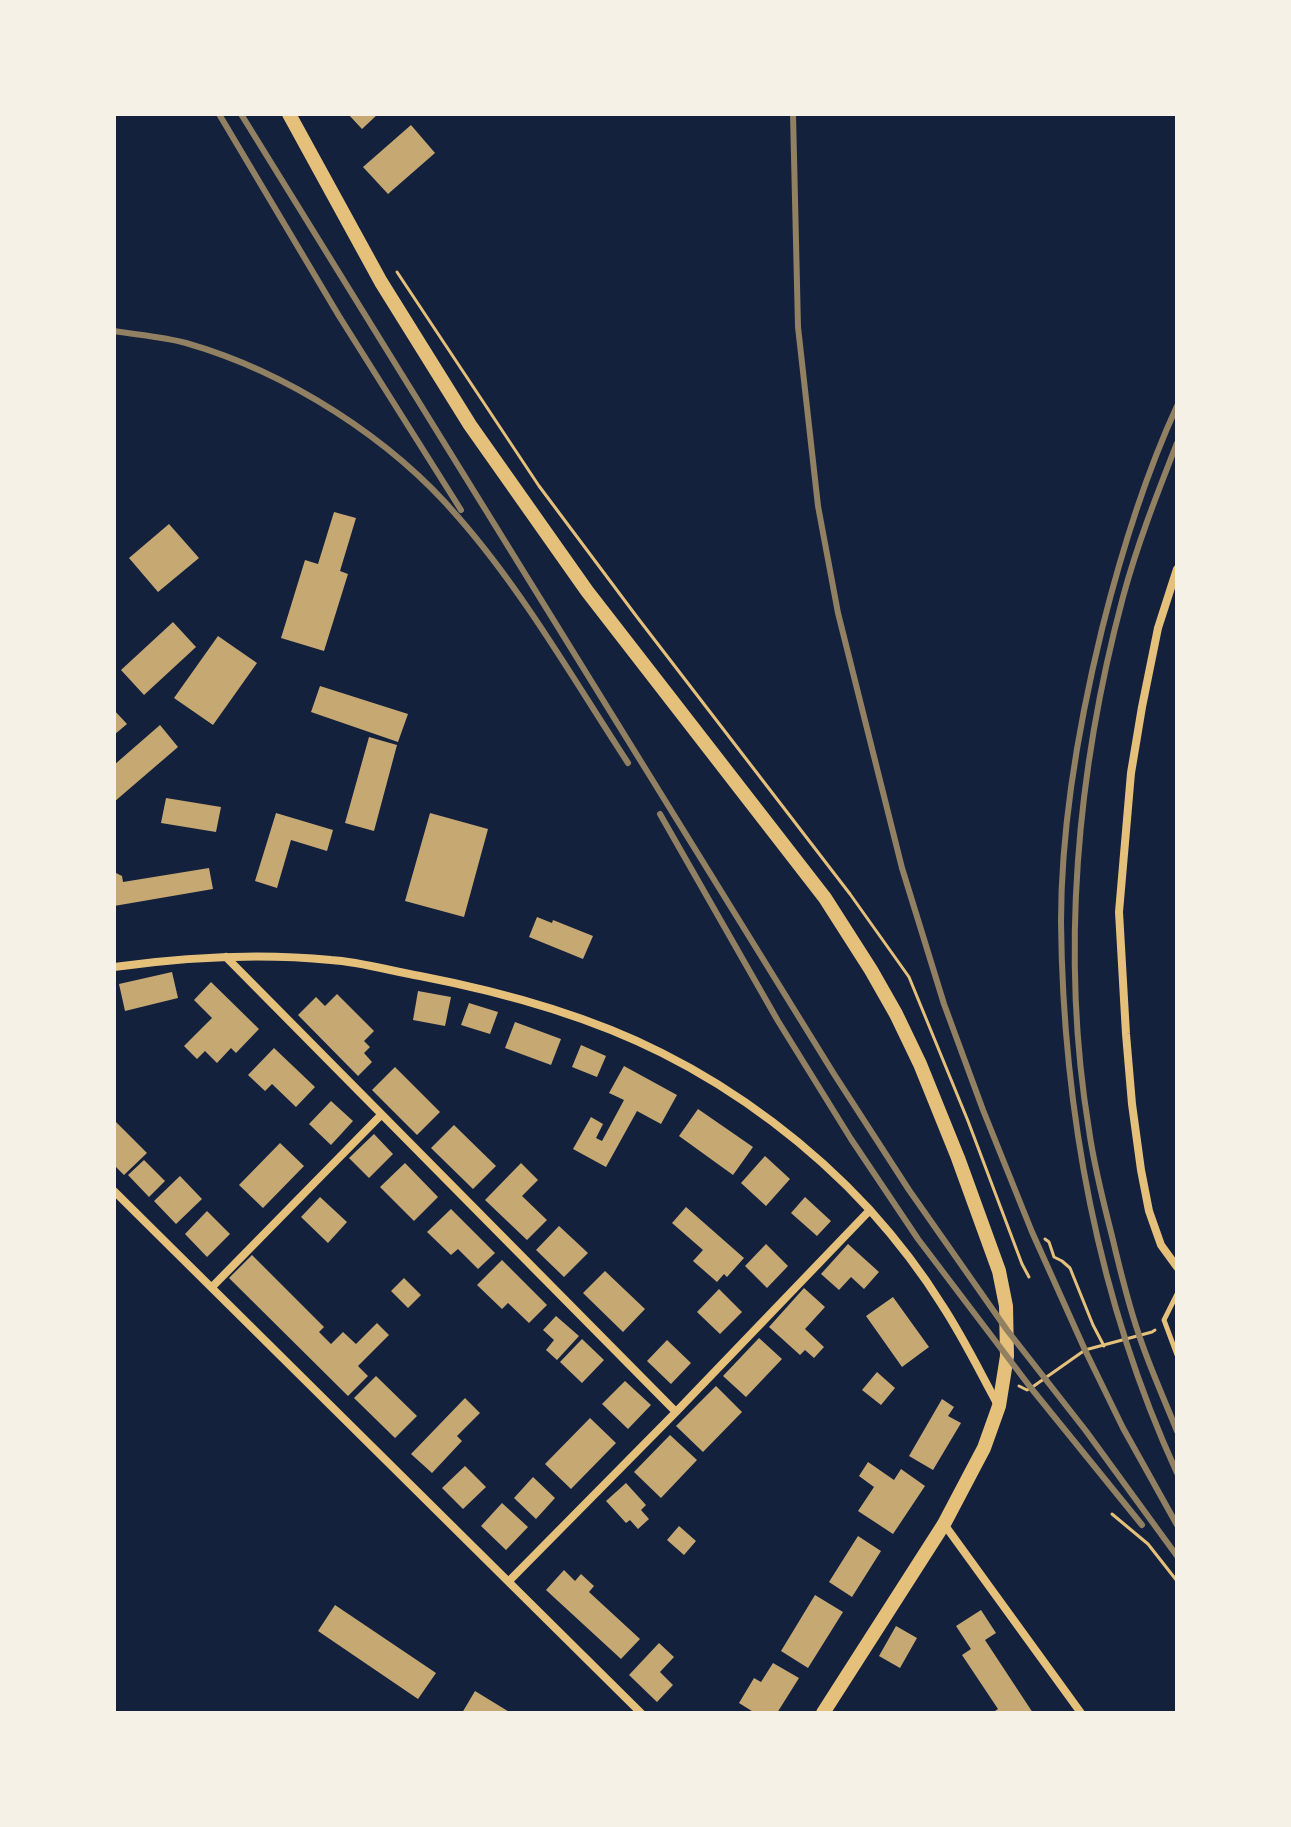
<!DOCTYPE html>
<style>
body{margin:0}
#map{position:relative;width:1291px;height:1827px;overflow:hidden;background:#14213d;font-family:"Sofia Sans Condensed",sans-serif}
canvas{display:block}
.frame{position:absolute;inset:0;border:116px solid #f6f1e7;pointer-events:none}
</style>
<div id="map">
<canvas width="1291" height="1827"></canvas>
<div class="frame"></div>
</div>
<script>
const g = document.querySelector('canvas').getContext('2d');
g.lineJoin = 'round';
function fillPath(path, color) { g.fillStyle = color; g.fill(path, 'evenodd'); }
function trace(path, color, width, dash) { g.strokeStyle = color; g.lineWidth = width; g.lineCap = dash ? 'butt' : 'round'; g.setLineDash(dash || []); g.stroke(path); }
fillPath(new Path2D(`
 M 348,114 L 378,114 L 362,129 Z
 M 411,125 L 435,153 L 388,194 L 363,167 Z
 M 334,512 L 356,518 L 340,571 L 348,574 L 324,651 L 281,638 L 305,560 L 318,564 Z
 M 169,524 L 199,558 L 158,592 L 129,558 Z
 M 173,622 L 196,647 L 144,695 L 121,670 Z
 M 218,636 L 257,663 L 213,725 L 174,698 Z
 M 320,686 L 408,714 L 398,742 L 311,712 Z
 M 114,710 L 127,724 L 114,735 Z
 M 160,725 L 178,747 L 114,802 L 114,765 Z
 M 369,737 L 397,745 L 374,831 L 345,823 Z
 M 166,798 L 221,807 L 216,832 L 161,823 Z
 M 276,813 L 333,830 L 327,851 L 291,840 L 277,888 L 255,881 Z
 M 430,813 L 488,829 L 464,917 L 405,901 Z
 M 209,868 L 213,889 L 114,906 L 114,872 L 122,876 L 123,882 Z
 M 537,917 L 552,923 L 553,920 L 593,936 L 583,959 L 529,937 Z
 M 172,972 L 178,998 L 125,1011 L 119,984 Z
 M 211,982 L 259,1029 L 236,1053 L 231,1048 L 217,1063 L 205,1051 L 197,1059 L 184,1046 L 212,1018 L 194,1000 Z
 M 418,991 L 451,997 L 445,1026 L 413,1020 Z
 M 337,994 L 374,1031 L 364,1041 L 370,1047 L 364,1053 L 372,1062 L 358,1076 L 298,1015 L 316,997 L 325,1006 Z
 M 469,1003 L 498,1012 L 490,1034 L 461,1025 Z
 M 515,1022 L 561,1039 L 551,1065 L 505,1048 Z
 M 581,1045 L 606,1056 L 597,1077 L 572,1067 Z
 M 274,1048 L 315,1087 L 296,1107 L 272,1084 L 265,1091 L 248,1075 Z
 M 624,1066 L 677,1095 L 661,1124 L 637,1111 L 606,1167 L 573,1149 L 591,1117 L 603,1124 L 596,1138 L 602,1141 L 624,1100 L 609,1093 Z
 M 395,1067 L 440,1112 L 417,1135 L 372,1090 Z
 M 331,1101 L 353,1121 L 331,1145 L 309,1124 Z
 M 698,1109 L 753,1147 L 733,1175 L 679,1136 Z
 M 114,1120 L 147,1153 L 124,1175 L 114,1165 Z
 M 454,1125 L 496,1166 L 473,1189 L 431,1148 Z
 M 374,1134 L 393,1154 L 369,1178 L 349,1158 Z
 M 280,1143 L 304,1166 L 263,1208 L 239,1185 Z
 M 765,1156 L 790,1179 L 766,1206 L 741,1183 Z
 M 144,1160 L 165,1181 L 149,1197 L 128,1175 Z
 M 405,1163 L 438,1197 L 414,1221 L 380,1187 Z
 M 521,1163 L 538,1180 L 522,1196 L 547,1220 L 527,1240 L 485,1200 Z
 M 180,1176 L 202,1199 L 176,1224 L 154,1201 Z
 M 320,1197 L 347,1222 L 328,1243 L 301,1217 Z
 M 805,1197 L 831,1221 L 817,1236 L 791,1213 Z
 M 686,1207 L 744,1258 L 727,1277 L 724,1274 L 717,1282 L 693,1261 L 703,1250 L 672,1223 Z
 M 451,1209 L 495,1253 L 478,1269 L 458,1249 L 451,1255 L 427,1232 Z
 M 207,1211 L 230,1234 L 207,1257 L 185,1234 Z
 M 559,1226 L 588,1253 L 564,1277 L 536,1250 Z
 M 766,1244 L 788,1266 L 767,1288 L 745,1266 Z
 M 848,1244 L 879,1272 L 864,1289 L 851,1277 L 839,1290 L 821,1274 Z
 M 252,1255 L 324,1327 L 319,1332 L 331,1344 L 343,1332 L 356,1344 L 377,1323 L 389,1335 L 358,1366 L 368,1376 L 348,1396 L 229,1278 Z
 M 502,1260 L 547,1305 L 529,1323 L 508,1303 L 502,1309 L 477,1285 Z
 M 605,1271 L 645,1309 L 623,1332 L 583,1293 Z
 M 404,1278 L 421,1295 L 408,1308 L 391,1291 Z
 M 804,1288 L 825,1307 L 805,1329 L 824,1347 L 814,1358 L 805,1350 L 800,1355 L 769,1327 Z
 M 719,1289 L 742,1312 L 720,1334 L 697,1312 Z
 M 893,1297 L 929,1347 L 902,1367 L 866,1316 Z
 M 556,1316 L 579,1336 L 557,1360 L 546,1350 L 554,1340 L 543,1330 Z
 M 759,1338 L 782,1359 L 746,1397 L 723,1376 Z
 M 582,1339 L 604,1360 L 582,1383 L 560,1362 Z
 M 667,1340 L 691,1363 L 671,1384 L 647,1361 Z
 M 877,1372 L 895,1388 L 881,1405 L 862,1390 Z
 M 376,1376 L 417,1416 L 395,1438 L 354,1398 Z
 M 625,1381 L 651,1405 L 628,1429 L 602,1404 Z
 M 716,1386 L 742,1412 L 703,1452 L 676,1426 Z
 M 465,1398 L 480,1413 L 457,1436 L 462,1441 L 432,1473 L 411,1454 Z
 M 942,1399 L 954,1407 L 948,1416 L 961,1423 L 933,1470 L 909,1456 Z
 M 590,1418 L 616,1443 L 571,1489 L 545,1464 Z
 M 670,1435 L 697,1460 L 661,1498 L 634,1472 Z
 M 868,1462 L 894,1480 L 901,1469 L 925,1486 L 893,1534 L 858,1511 L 874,1487 L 859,1476 Z
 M 465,1466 L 486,1487 L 463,1509 L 442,1488 Z
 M 533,1477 L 555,1498 L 536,1519 L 514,1498 Z
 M 626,1483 L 646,1505 L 641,1510 L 649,1519 L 638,1529 L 630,1520 L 626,1523 L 606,1501 Z
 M 502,1503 L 528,1527 L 506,1550 L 481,1526 Z
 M 679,1526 L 696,1541 L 684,1555 L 667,1540 Z
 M 858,1536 L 881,1551 L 852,1597 L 829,1582 Z
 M 564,1570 L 575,1581 L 581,1574 L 594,1586 L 589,1592 L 640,1639 L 621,1659 L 546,1590 Z
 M 815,1595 L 843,1612 L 808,1668 L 781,1651 Z
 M 335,1605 L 436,1673 L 418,1699 L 318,1631 Z
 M 981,1610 L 996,1633 L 985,1640 L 1033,1713 L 992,1713 L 998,1709 L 962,1655 L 971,1649 L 956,1626 Z
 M 896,1626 L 917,1638 L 900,1668 L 879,1656 Z
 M 659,1643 L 674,1657 L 660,1672 L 673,1685 L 657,1702 L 629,1675 Z
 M 773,1663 L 799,1678 L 777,1713 L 755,1713 L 739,1703 L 754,1678 L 761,1682 Z
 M 475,1691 L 511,1713 L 462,1713 Z`), '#c6a872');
trace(new Path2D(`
 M 397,272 L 539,486 L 637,617 L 850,894 L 909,977 L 968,1121 L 1022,1264 L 1029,1277
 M 1045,1239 L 1049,1242 L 1054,1257 L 1062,1261 L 1070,1268 L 1093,1325 L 1104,1346
 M 1019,1386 L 1027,1390 L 1031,1388 L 1085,1350 L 1152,1332 L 1155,1330
 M 1112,1514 L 1148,1544 L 1177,1581`), '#e5c07b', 3);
trace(new Path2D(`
 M 1177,1294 L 1164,1320 L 1177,1355`), '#e5c07b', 5);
trace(new Path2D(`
 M 1177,569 L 1158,628 L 1142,707 L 1131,773 L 1119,912 L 1126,1034 L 1132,1104 L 1141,1170 L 1149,1211 L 1161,1245 L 1177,1267
 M 226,957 L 676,1412
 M 114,967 C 186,957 259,953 331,960 C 361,962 391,971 420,976 C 503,992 587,1015 662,1053 C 738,1091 811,1146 869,1209 C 896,1239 921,1271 942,1305 C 963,1337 980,1372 998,1405
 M 114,1191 L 641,1713
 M 212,1287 L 381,1115
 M 944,1524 L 1081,1713
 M 509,1581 L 676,1412 L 870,1210`), '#e5c07b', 8);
trace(new Path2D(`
 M 289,114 L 381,282 L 470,425 L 587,591 L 825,898 L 871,970 L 896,1014 L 920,1064 L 958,1158 L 999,1271 L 1006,1306 L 1007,1356 L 999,1406 L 984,1448 L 944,1524 L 823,1713`), '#e5c07b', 14);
trace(new Path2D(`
 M 219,114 L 339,316 L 461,510
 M 241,114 L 834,1074 L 909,1190 L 1007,1330 L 1086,1431 L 1177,1556
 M 793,114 L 798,327 L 818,506 L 838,613 L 902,868 L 944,1004 L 983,1110 L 1032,1232 L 1085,1350 L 1123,1428 L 1177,1525
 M 114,331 C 138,335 163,337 186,343 C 287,372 391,438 459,518 C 523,591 575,682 628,763
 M 1177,406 C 1144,478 1121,553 1102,629 C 1079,723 1061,825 1061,922 C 1063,1111 1098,1301 1177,1473
 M 1177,443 C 1157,494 1137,545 1123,597 C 1077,769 1060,954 1089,1130 C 1094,1166 1103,1201 1112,1236 C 1120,1270 1128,1303 1139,1335 C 1150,1368 1164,1399 1177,1431
 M 660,814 L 778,1021 L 851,1139 L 918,1239 L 1031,1388 L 1142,1525`), '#918062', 6);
</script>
